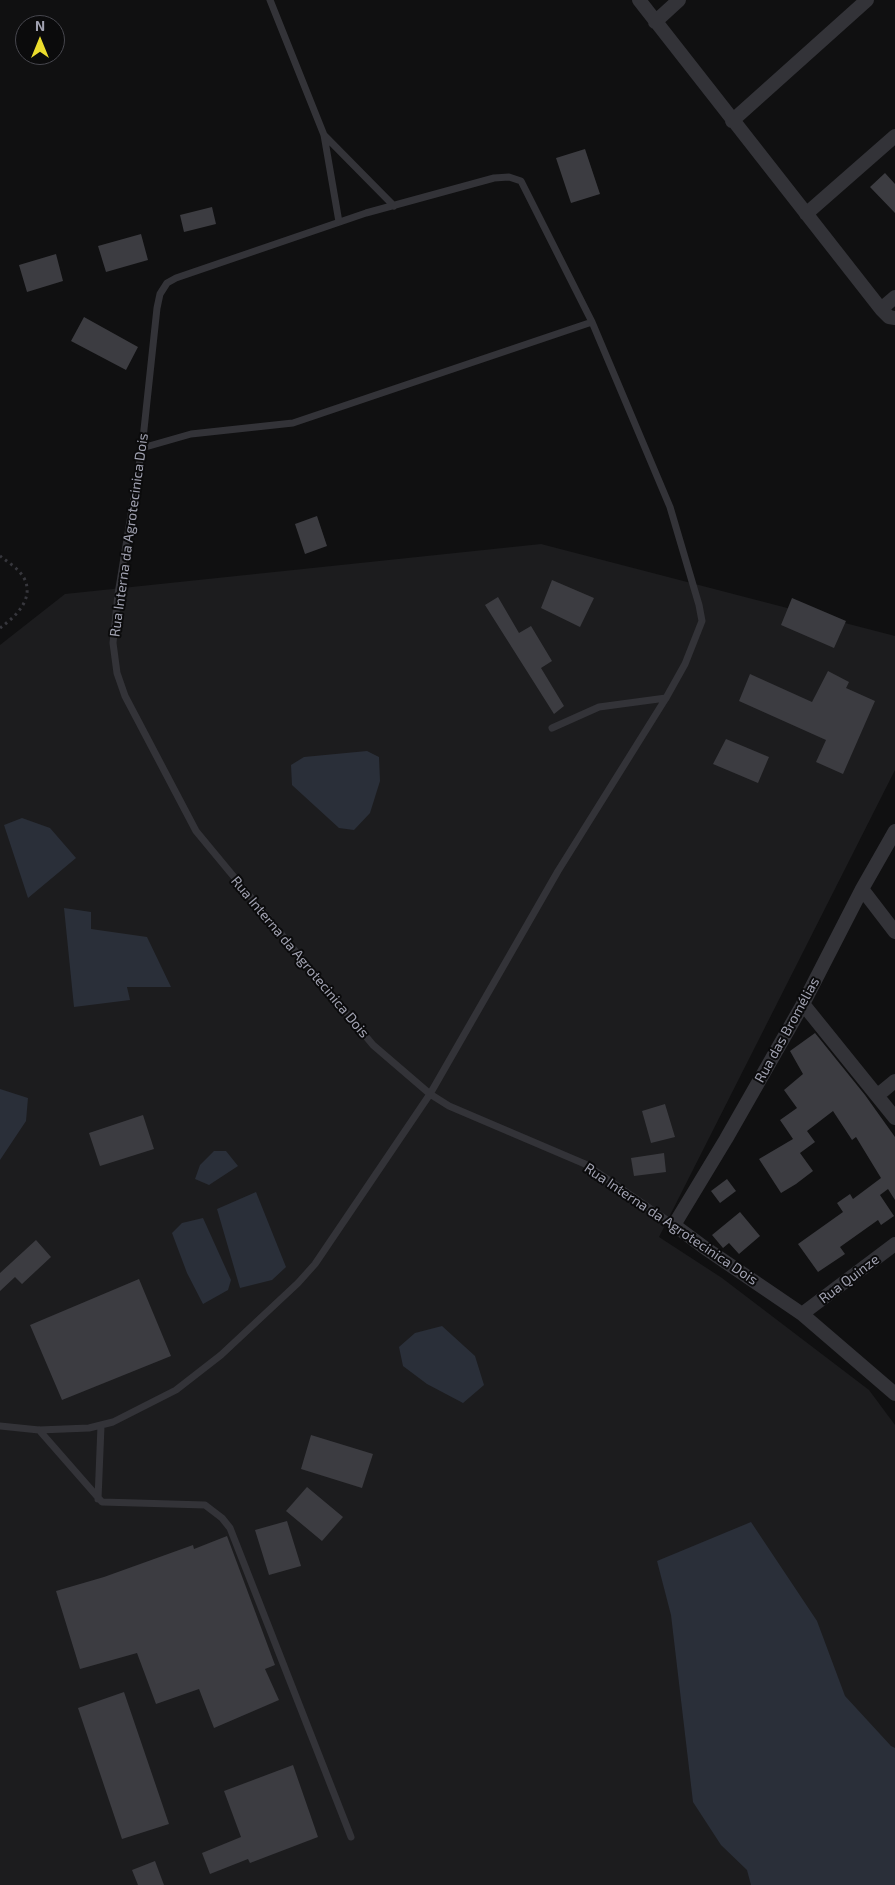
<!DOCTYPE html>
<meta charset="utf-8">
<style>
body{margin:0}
#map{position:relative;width:895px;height:1885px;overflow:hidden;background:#101011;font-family:"Exo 2",sans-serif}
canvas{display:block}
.north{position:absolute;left:15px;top:15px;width:50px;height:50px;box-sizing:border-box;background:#0b0b0c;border:1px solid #47474e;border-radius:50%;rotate:0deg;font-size:14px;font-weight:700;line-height:20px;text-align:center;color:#a1a2b1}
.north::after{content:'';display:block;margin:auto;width:18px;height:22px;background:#ebdc2d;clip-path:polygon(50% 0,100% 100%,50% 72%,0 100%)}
</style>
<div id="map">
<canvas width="895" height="1885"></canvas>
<div class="north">N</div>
</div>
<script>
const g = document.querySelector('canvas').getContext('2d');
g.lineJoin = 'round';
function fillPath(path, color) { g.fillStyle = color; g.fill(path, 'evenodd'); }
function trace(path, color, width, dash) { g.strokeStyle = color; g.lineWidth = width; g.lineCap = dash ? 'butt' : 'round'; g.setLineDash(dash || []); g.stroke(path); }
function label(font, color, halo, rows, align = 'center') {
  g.font = font + ' "Exo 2",sans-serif'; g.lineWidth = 4; g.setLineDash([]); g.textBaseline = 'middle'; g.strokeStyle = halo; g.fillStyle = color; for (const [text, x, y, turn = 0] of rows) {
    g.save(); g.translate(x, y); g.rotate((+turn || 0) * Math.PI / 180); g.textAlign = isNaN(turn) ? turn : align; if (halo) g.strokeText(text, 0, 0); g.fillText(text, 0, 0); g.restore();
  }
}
fillPath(new Path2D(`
 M 541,544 L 895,636 L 895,770 L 659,1237 L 722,1278 L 869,1390 L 895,1425 L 895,1885 L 0,1885 L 0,645 L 65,594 Z`), '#1c1c1e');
fillPath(new Path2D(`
 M 367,751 L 379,757 L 380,781 L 370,813 L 354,830 L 339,828 L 292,785 L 291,765 L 304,757 Z
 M 22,818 L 50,828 L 76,858 L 28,898 L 4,825 Z
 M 64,908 L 91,912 L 91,929 L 147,937 L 171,987 L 127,987 L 130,1000 L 74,1007 Z
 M 0,1089 L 28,1098 L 26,1121 L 0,1160 Z
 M 214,1151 L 226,1151 L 238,1166 L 209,1185 L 195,1179 L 200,1165 Z
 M 256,1192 L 286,1267 L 272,1280 L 240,1288 L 217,1209 Z
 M 203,1218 L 231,1280 L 228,1290 L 203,1304 L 187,1273 L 172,1233 L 182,1223 Z
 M 442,1326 L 475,1356 L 484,1385 L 463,1403 L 427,1384 L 403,1366 L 399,1347 L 415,1333 Z
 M 751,1522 L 817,1621 L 845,1696 L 891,1746 L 895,1748 L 895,1885 L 751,1885 L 747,1870 L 721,1845 L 693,1802 L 671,1615 L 657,1561 Z`), '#2a2f39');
fillPath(new Path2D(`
 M 585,149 L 600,194 L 571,203 L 556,158 Z
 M 885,173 L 895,184 L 895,213 L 870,187 Z
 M 212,207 L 216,224 L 184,232 L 180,215 Z
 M 141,234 L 148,260 L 106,272 L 98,246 Z
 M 56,254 L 63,281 L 27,292 L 19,265 Z
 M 84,317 L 138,347 L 126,370 L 71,341 Z
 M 317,516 L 327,546 L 305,554 L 295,524 Z
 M 552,580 L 594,598 L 580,627 L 541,608 Z
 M 498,597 L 519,633 L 531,626 L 552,661 L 541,668 L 564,706 L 554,714 L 485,605 Z
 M 792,598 L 846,621 L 834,648 L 781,625 Z
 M 828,671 L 849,682 L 846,688 L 875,701 L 843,774 L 816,762 L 826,740 L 739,701 L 750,674 L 812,702 Z
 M 726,739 L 769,757 L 758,783 L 713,764 Z
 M 815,1033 L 865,1095 L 895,1137 L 895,1200 L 888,1189 L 880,1195 L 894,1216 L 881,1225 L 878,1220 L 840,1247 L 845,1254 L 818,1272 L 798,1244 L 843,1212 L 837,1203 L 850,1194 L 853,1199 L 881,1178 L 856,1137 L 852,1140 L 833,1111 L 807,1131 L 815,1142 L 800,1153 L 813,1171 L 796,1184 L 781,1193 L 759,1159 L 793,1139 L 780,1120 L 797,1108 L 784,1090 L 803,1074 L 790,1051 Z
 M 665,1104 L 675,1137 L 651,1143 L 642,1111 Z
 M 143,1115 L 154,1149 L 100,1166 L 89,1133 Z
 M 664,1153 L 666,1172 L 634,1176 L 631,1158 Z
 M 727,1179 L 736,1191 L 720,1203 L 711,1191 Z
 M 740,1212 L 760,1236 L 739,1254 L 729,1243 L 723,1248 L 712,1235 Z
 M 36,1240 L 51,1257 L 22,1284 L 15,1277 L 0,1291 L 0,1273 Z
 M 139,1279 L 171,1356 L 62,1400 L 30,1325 Z
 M 311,1435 L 373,1454 L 362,1488 L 301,1469 Z
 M 307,1487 L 343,1517 L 322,1541 L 286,1511 Z
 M 287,1521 L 301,1566 L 269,1575 L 255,1530 Z
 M 227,1536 L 275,1665 L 265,1669 L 279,1700 L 214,1728 L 199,1689 L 156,1704 L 137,1653 L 80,1669 L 56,1591 L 104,1577 L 193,1545 L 194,1549 Z
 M 124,1692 L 169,1824 L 122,1839 L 78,1708 Z
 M 293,1765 L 318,1837 L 250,1863 L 248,1859 L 210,1874 L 202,1853 L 241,1837 L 224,1791 Z
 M 155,1861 L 164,1885 L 138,1885 L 132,1870 Z`), '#3c3c41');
trace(new Path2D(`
 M 0,556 C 8,562 19,569 24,578 C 35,599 15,617 0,628`), '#37373d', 3, [2.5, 4]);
trace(new Path2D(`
 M 270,0 L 324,135 L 339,222
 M 324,135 L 394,206
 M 142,448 L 191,434 L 293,423 L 592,322
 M 552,728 L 599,707 L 666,698
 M 0,1426 L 39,1430 L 89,1428 L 113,1422 L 176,1390 L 221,1355 L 298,1283 L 315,1264 L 430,1094 L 558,871 L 666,698 L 685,664 L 702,621 L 699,605 L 670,507 L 592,322 L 521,181 L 509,177 L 494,178 L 366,213 L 176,278 L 167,283 L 160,294 L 157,308 L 142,448 L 118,594 L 113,643 L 117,673 L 125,696 L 196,831 L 373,1045 L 430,1094 L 449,1106 L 585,1164 L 674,1225
 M 39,1430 L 102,1502 L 205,1505 L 222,1518 L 230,1528 L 351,1837
 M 98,1499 L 101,1426`), '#333338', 7);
trace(new Path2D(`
 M 639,0 L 881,309 L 889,317 L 895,318
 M 655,22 L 679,0
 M 732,121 L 867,0
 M 806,214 L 895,136
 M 881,309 L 895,297
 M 895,831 L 862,889 L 803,1004 L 726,1139 L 674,1225 L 705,1248 L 802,1314 L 895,1394
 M 862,889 L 895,932
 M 803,1004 L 895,1118
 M 878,1095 L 895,1081
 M 802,1314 L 895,1244`), '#333338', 14);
label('14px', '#a1a2b1', '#0b0b0c', [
 ["Rua Interna da Agrotecinica Dois",129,535,-82],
 ["Rua Interna da Agrotecinica Dois",300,957,50],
 ["Rua das Bromélias",787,1030,-61],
 ["Rua Interna da Agrotecinica Dois",671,1224,34],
 ["Rua Quinze",849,1279,-37]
]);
</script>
